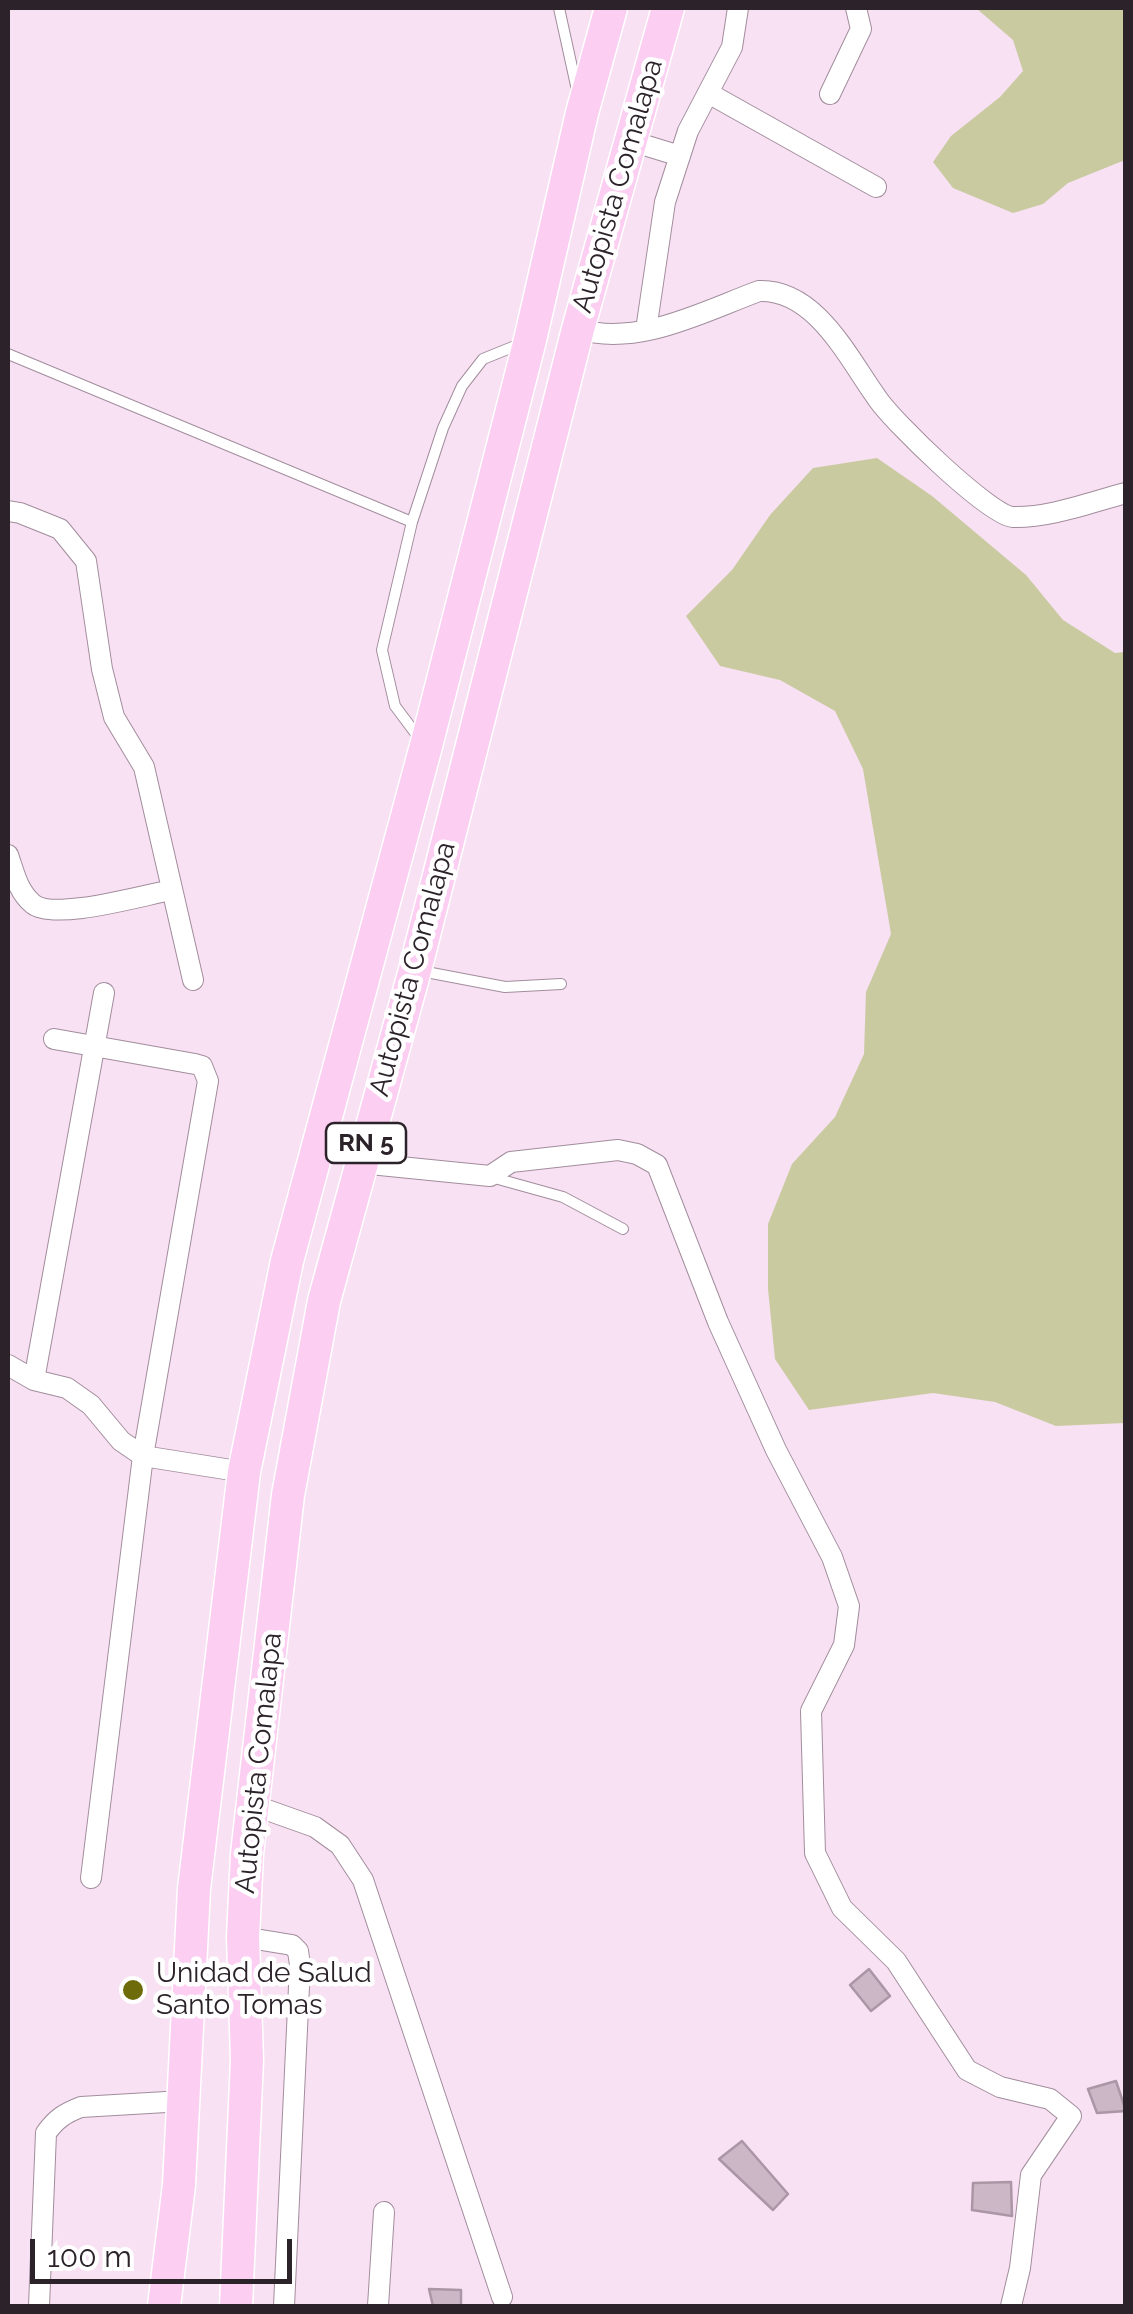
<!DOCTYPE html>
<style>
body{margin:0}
#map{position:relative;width:1133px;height:2314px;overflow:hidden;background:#f7e1f2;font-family:Raleway,sans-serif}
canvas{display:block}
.frame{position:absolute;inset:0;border:10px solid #2b2329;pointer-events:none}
.scale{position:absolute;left:30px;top:2239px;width:262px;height:45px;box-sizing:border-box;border:5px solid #2b2329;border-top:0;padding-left:12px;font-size:30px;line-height:35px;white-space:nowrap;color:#2b2329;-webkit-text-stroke:8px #fff;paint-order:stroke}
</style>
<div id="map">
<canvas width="1133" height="2314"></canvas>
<div class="frame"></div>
<div class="scale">100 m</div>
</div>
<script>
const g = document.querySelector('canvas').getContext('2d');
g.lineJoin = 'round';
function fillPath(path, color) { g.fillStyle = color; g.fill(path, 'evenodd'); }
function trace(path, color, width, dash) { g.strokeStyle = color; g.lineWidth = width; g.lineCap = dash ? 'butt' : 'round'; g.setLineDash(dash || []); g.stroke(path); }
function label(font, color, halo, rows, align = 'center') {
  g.font = font + ' Raleway,sans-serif'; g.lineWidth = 9; g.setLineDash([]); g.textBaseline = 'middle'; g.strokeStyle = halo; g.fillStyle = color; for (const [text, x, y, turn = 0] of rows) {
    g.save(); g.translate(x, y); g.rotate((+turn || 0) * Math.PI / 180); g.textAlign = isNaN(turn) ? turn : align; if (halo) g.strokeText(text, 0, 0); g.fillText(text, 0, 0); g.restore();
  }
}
fillPath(new Path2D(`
 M 976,8 L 1125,8 L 1125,160 L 1068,183 L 1043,204 L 1013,213 L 953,188 L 933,162 L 951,136 L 1000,97 L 1023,71 L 1013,40 Z
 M 877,458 L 932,496 L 1026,575 L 1063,620 L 1115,653 L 1125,652 L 1125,1423 L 1056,1426 L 995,1402 L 933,1393 L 809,1410 L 775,1359 L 768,1289 L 768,1224 L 792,1164 L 835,1117 L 864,1054 L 866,992 L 891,934 L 863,769 L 835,711 L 780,680 L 720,666 L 686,616 L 732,570 L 770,515 L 813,468 Z`), '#cacaa1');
const building = new Path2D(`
 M 869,1969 L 890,1996 L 871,2011 L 850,1985 Z
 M 1116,2081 L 1126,2111 L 1097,2113 L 1088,2089 Z
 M 742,2141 L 788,2194 L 773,2210 L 719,2159 Z
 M 1011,2182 L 1012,2216 L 972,2210 L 973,2183 Z
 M 429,2289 L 461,2290 L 461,2306 L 433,2306 Z`);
fillPath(building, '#ccb7c7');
trace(building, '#aa96a5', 2.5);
const service = new Path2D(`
 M 559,8 L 577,90
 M 8,354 L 412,522
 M 419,738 L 395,706 L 382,650 L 412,522 L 443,428 L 462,386 L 483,359 L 520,344
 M 421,971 L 505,987 L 561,984
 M 491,1177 L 563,1197 L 623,1229`);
const minor = new Path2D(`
 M 710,94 L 876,187
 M 830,94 L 861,29 L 856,8
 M 631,141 L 680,156
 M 578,329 C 638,347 702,312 759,291 C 816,289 848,358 877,398 C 892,421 990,516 1013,517 C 1050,518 1091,502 1126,493
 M 646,330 L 665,202 L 688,131 L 732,47 L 738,8
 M 8,511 L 20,513 L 60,529 L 86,561 L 102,669 L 114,717 L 144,767 L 193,980
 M 8,855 C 14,872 18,892 33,904 C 54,921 143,895 172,890
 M 54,1039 L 195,1064 L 202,1066 L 208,1081 L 143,1456 L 91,1878
 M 360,1163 L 490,1176 L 511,1162 L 618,1150 L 637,1154 L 657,1165 L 718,1322 L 776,1450 L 832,1557 L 849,1606 L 844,1645 L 811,1711 L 815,1853 L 842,1908 L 896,1961 L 967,2070 L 1000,2087 L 1050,2099 L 1071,2116 L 1031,2175 L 1020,2268 L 1011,2306
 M 8,1365 L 34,1380 L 67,1388 L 91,1405 L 121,1441 L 143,1456 L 244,1472
 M 34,1380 L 104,993
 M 253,1805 L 315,1827 L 340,1845 L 363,1880 L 502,2297
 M 243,1937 L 292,1945 L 298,1951 L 300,1965 L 284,2306
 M 39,2306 L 46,2133 C 56,2119 65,2113 81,2107 L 183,2101
 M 378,2306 L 384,2212`);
const trunk = new Path2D(`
 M 164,2306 L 179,2185 L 194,1889 L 244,1472 L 287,1261 L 426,746 L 530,340 L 582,113 L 611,8
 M 236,2306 L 247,2060 L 243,1937 L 247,1854 L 288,1495 L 324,1301 L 415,970 L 578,329 L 668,8`);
trace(service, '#a28d9d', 12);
trace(minor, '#a28d9d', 22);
trace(trunk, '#fff', 35);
trace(service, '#fff', 10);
trace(minor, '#fff', 20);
trace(trunk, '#fccef2', 32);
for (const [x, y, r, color] of [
 [133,1990,12,"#6e6c0a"]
]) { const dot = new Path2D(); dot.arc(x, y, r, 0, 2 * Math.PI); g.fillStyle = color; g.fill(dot); trace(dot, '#fff', 4); }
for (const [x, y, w] of [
 [366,1143,80]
]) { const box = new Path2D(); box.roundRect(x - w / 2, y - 20, w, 40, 8); g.fillStyle = '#fff'; g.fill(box); trace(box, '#2b2329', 2.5); }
label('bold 25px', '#2b2329', null, [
 ["RN 5",366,1143]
]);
label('28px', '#2b2329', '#fff', [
 ["Autopista Comalapa",618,186,-74],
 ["Autopista Comalapa",413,969,-75],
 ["Autopista Comalapa",259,1763,-84]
]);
label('28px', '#2b2329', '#fff', [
 ["Unidad de Salud",156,1974],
 ["Santo Tomas",156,2006]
], 'left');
</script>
